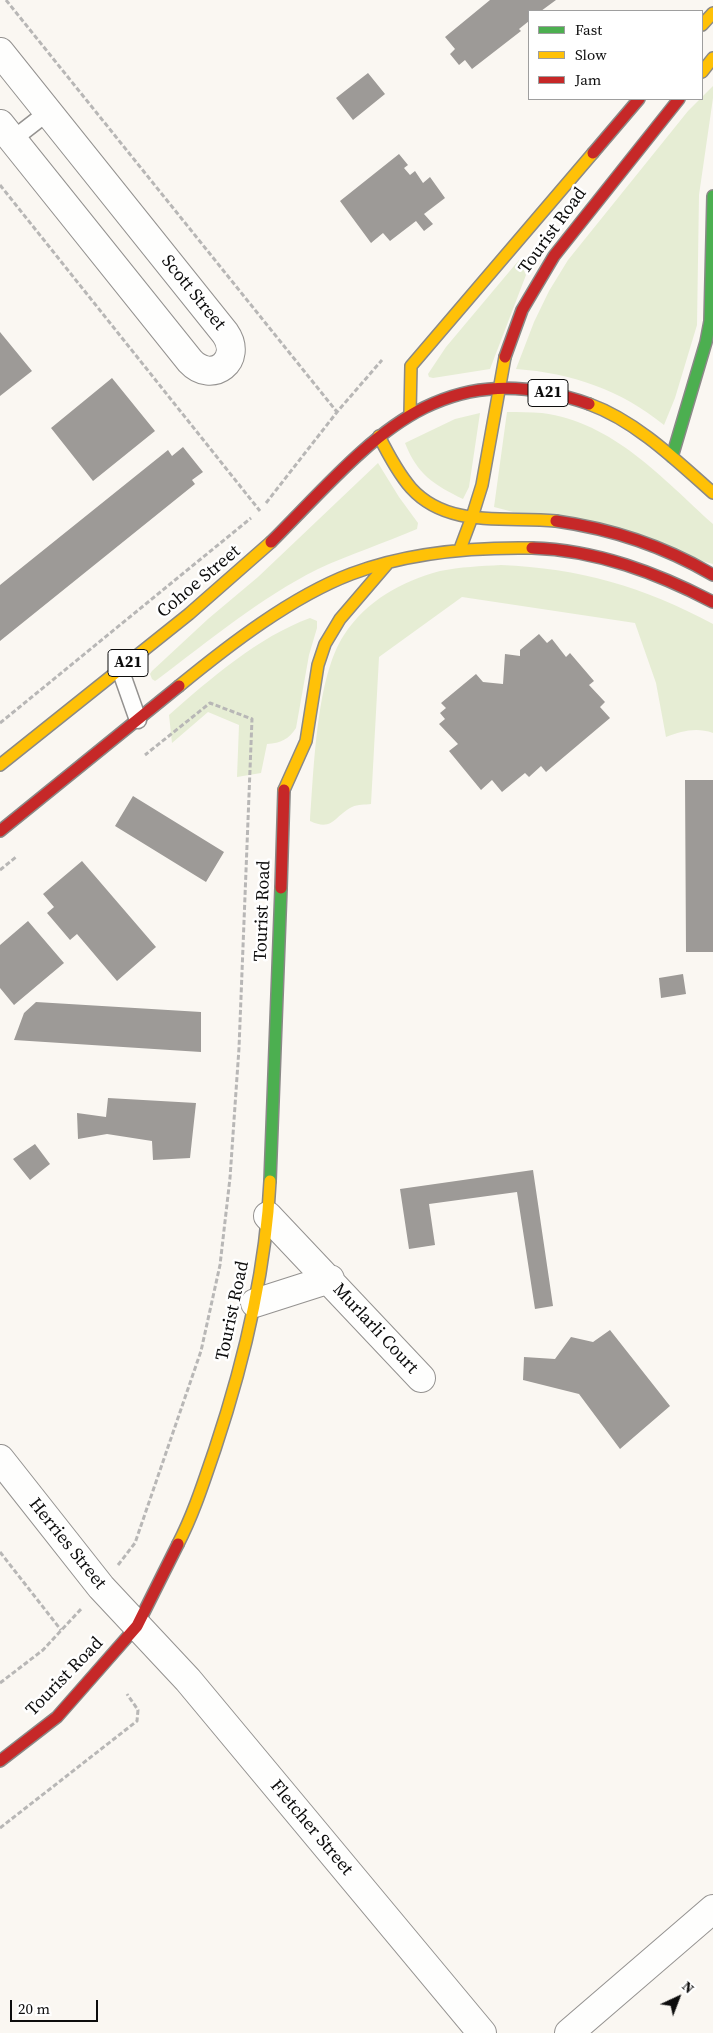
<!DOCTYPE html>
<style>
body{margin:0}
#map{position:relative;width:713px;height:2033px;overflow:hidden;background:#faf7f2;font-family:"Source Serif 4",serif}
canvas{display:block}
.legend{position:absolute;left:528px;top:10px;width:175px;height:90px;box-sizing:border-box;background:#fff;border:1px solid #9e9e9e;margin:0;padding:6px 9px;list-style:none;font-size:15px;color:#0d0d0d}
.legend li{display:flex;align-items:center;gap:10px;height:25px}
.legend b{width:25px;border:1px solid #9e9e9e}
.north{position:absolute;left:653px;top:1973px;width:50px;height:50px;-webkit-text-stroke:4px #fff;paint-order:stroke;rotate:43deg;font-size:14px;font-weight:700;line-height:20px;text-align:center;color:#0d0d0d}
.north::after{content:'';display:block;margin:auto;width:18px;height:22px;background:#0d0d0d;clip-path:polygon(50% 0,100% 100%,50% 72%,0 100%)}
.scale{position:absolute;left:10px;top:2000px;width:88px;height:22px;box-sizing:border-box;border:2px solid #0d0d0d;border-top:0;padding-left:6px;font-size:15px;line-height:18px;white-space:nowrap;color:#0d0d0d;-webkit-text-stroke:4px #fff;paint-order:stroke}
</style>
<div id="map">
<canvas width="713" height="2033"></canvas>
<ul class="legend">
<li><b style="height:6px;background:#4caf50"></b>Fast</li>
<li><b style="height:6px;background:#ffc107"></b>Slow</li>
<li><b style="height:6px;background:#c62828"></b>Jam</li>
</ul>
<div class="north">N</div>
<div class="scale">20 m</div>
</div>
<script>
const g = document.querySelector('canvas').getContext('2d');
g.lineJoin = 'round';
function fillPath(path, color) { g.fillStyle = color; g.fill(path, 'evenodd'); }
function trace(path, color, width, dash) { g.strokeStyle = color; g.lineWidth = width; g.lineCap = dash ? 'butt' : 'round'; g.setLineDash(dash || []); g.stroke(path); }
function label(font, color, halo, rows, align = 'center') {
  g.font = font + ' "Source Serif 4",serif'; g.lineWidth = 5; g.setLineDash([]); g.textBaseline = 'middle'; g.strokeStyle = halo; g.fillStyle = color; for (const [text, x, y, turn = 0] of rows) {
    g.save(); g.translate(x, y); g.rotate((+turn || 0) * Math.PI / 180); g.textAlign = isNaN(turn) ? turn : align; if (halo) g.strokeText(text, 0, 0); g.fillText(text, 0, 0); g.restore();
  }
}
fillPath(new Path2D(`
 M 713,86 L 713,98 L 699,195 L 697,325 L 675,398 L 664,425 C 621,390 572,373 516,369 L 534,322 L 549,291 L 568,260 L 688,111 Z
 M 519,260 L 526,275 L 490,369 L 433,378 L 429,377 L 428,374 L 446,347 Z
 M 507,412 C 519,412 530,412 542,413 C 613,422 663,479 713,524 L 713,564 L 494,507 Z
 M 480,413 L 469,487 L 463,499 C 434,485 417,474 405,443 L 455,419 Z
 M 378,463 L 399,497 L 418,523 L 417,529 C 385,543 350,554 318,569 C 260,598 210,640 158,679 L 155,681 L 152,679 L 150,674 L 152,671 L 208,619 L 258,577 Z
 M 501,565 C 579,568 644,587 713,624 L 713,733 C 696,727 682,731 666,737 L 656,683 L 635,623 L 462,597 L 379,657 L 371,804 C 365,805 358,804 352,807 C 334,816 333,832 310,821 C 314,770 316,677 344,635 C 366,601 402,581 440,571 C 460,567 481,566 501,565 Z
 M 310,618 L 317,621 L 317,628 L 309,655 L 296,728 C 289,739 281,743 267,744 L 261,773 L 237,777 L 239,725 L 208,712 L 172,743 L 169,715 C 210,679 258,637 310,618 Z`), '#e6edd4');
fillPath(new Path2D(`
 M 490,0 L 556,0 L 541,11 L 529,11 L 529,21 L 519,29 L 521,31 L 472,69 L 465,60 L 459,65 L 450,54 L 455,49 L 445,37 Z
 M 368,73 L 385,94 L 353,120 L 336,98 Z
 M 399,154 L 408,165 L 404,168 L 410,175 L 415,171 L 423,183 L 430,177 L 445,198 L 424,214 L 433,224 L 424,231 L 416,221 L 390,241 L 383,233 L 371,243 L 340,201 Z
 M 0,332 L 32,371 L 0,396 Z
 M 112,378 L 155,431 L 93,481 L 51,428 Z
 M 183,447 L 203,472 L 192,480 L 195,484 L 0,641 L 0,585 L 168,450 L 172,456 Z
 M 539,634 L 547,643 L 552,639 L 566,657 L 570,653 L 594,681 L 589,685 L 605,702 L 600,707 L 610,718 L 546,772 L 541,766 L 529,777 L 525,773 L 502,792 L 492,780 L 481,790 L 449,751 L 458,744 L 439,724 L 445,719 L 440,713 L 446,708 L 441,703 L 476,674 L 483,682 L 503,684 L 505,654 L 520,656 L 520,650 Z
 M 685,780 L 713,780 L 713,952 L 686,952 Z
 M 133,796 L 224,852 L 206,882 L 115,826 Z
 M 82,861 L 156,947 L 117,981 L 77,934 L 70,940 L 47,913 L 54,907 L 43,894 Z
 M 28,921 L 64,963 L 14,1005 L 0,988 L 0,945 Z
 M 683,974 L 686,994 L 661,998 L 659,978 Z
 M 36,1002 L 201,1012 L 201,1052 L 14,1040 L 24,1013 Z
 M 108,1098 L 196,1103 L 190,1158 L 153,1160 L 152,1141 L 107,1134 L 78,1139 L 77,1113 L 106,1117 Z
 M 35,1144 L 50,1164 L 30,1180 L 13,1159 Z
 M 533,1170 L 553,1306 L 535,1309 L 517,1192 L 429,1204 L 435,1245 L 409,1249 L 400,1189 Z
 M 610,1330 L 670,1406 L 620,1449 L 579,1394 L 523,1380 L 524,1357 L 555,1359 L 571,1337 L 593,1342 Z`), '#9d9a97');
const lane = new Path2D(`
 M 12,140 L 48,112
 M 120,669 L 138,720`);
const street = new Path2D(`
 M 0,52 L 225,333 C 244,360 212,385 190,361 L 0,124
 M 268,1216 L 421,1378
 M 255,1303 L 330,1279
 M 0,1459 L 101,1587 L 188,1680 L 482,2033
 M 569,2033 L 713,1909`);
const fast = new Path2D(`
 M 672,457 L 706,342 L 710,321 L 713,196
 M 270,1181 L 281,888`);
const slow = new Path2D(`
 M 702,25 L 713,13
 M 702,72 L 713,58
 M 589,404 C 636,421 676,460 713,493
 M 410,414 L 411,366 L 593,153
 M 379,436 C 388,454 398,473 411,488 C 448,529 507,516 556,521
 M 460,549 L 472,517 L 482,485 L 505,357
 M 179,686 C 229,645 291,597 351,574 C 408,552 472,547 532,548
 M 0,765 L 189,614 L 271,542
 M 284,790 L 306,741 L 318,665 L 325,644 L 340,619 L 388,563
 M 178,1544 C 194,1513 204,1481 215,1449 C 244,1362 266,1272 270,1181`);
const jam = new Path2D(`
 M 593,153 L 639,99
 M 505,357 L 522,310 L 554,256 L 679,99
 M 556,521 C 613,529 664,546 713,575
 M 271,542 C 368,445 435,350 589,404
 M 532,548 C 597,550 657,573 713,602
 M 0,831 L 179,686
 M 281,888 L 284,790
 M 0,1761 L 57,1717 L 137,1626 L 178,1544`);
trace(lane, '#949290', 19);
trace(street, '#949290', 30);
trace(fast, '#8a8987', 14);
trace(slow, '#8a8987', 14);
trace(jam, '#8a8987', 14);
trace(new Path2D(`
 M 6,0 L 337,412
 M 0,185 L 260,511
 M 266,503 L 337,412 L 382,360
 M 0,723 L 251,518
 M 0,870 L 16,857
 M 0,1552 L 61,1630
 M 118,1565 L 135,1543 L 201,1351 L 220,1265 L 230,1178 L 239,1048 L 252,719 L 210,703 L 145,755
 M 0,1683 L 43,1650 L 82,1608
 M 0,1828 L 137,1721 L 138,1710 L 127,1694`), '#b8b7b6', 3, [5, 2.5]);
trace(lane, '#fefefd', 16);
trace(street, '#fefefd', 28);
trace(fast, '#4caf50', 11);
trace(slow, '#ffc107', 11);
trace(jam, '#c62828', 11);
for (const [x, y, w] of [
 [548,393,40],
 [128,663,40]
]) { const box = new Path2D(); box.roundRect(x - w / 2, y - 13.5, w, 27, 4); g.fillStyle = '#fff'; g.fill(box); trace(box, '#0d0d0d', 1); }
label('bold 16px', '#0d0d0d', null, [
 ["A21",548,393],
 ["A21",128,663]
]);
label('18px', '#0d0d0d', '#fff', [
 ["Tourist Road",553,231,-54],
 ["Scott Street",193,293,51],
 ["Cohoe Street",199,582,-40],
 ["Tourist Road",263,911,-88],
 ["Tourist Road",233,1311,-78],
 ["Murlarli Court",375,1329,47],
 ["Herries Street",67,1544,51],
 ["Tourist Road",65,1677,-46],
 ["Fletcher Street",311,1828,50]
]);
</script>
